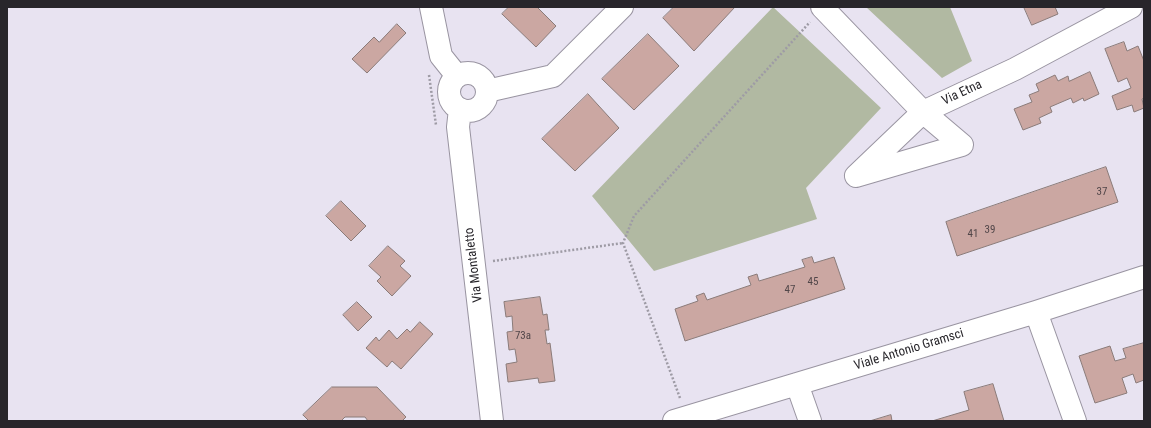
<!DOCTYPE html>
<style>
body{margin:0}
#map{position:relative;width:1151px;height:428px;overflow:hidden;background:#e8e3f1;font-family:"Roboto Condensed",sans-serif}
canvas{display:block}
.frame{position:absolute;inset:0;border:8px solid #28262b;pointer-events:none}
</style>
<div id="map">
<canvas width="1151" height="428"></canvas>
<div class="frame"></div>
</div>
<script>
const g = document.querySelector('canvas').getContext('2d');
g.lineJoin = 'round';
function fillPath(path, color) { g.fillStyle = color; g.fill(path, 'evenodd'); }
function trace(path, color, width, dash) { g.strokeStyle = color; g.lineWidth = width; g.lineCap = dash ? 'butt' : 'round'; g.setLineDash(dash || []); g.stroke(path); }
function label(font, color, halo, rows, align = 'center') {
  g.font = font + ' "Roboto Condensed",sans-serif'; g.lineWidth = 3; g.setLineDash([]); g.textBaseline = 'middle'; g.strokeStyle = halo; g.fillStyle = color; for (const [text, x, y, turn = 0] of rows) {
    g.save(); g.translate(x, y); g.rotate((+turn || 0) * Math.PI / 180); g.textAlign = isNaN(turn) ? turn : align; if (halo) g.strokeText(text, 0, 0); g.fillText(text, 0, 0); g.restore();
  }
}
fillPath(new Path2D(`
 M 773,7 L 881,108 L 806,188 L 817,219 L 654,271 L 592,196 Z
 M 866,7 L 950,7 L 972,61 L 942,78 Z`), '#b1b9a2');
const building = new Path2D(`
 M 509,7 L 537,7 L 556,26 L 536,47 L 502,14 Z
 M 674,7 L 735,7 L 694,51 L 663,18 Z
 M 1024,7 L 1055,7 L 1058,14 L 1032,25 Z
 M 397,24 L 406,33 L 367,73 L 352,59 L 374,37 L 379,42 Z
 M 648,34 L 679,66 L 634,110 L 602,79 Z
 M 1124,42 L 1127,51 L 1138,46 L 1144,61 L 1144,98 L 1142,99 L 1144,108 L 1134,112 L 1132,105 L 1117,110 L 1112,96 L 1131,88 L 1127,78 L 1118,82 L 1105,49 Z
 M 1090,72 L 1099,94 L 1084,101 L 1083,98 L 1073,103 L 1071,98 L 1050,107 L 1052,112 L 1039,118 L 1041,123 L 1023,130 L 1014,109 L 1032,102 L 1029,95 L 1039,91 L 1036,84 L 1055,75 L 1058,81 L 1068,76 L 1069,81 Z
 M 588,94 L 619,128 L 575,171 L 542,139 Z
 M 1106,167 L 1118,202 L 957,256 L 946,222 Z
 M 341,201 L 366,226 L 351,241 L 326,216 Z
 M 388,246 L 405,261 L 400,266 L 411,276 L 392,296 L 377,281 L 381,277 L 369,266 Z
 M 812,257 L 814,263 L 834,257 L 845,289 L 685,341 L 675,309 L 698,301 L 696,296 L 704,293 L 707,300 L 751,285 L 748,277 L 757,274 L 759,281 L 805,267 L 802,260 Z
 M 540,297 L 543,315 L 547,314 L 549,330 L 545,330 L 547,344 L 550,343 L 555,381 L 539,383 L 538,378 L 508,382 L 506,364 L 517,362 L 515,349 L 509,350 L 507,332 L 513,331 L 512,316 L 506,317 L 504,302 Z
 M 357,302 L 372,317 L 358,331 L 343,315 Z
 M 420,322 L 433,334 L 401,369 L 392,361 L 387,367 L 366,348 L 376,337 L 379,341 L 389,330 L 397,339 L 407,329 L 410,332 Z
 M 1144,343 L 1144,380 L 1136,383 L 1133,374 L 1122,378 L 1127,393 L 1095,403 L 1079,356 L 1110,346 L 1115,361 L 1126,358 L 1123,349 Z
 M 993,384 L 1004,421 L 932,421 L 969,410 L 964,392 Z
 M 332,387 L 377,387 L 406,417 L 402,421 L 368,421 L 365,417 L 345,417 L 341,421 L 309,421 L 303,415 Z
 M 891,415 L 892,421 L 870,421 Z`);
fillPath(building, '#cba7a2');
trace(building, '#8a7b79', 1);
const minor = new Path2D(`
 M 431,7 L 441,56 L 457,76
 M 822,7 L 923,112 L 1015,69 L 1131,7
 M449 92a19 19 0 1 1 38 0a19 19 0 1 1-38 0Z
 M 487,91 L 553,76 L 622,7
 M 460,109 L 458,127 L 492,421
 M 923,112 L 962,145 L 856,176 Z
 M 1036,312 L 1075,421
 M 797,384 L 810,421
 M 674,421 L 1036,312 L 1144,277`);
trace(minor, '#9994a1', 24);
trace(new Path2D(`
 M 429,75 L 436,125
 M 493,261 L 623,243
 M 680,398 L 623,243 L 634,216 L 810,22`), '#9e9ba5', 2.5, [2, 2]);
trace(minor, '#fff', 22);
label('11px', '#514649', null, [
 ["37",1102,192],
 ["39",990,230],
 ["41",973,234],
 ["45",813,282],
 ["47",790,290],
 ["73a",523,336]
]);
label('13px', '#28262b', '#fff', [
 ["Via Etna",962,93,-25],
 ["Via Montaletto",474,265,-97],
 ["Viale Antonio Gramsci",909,350,-17]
]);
</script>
